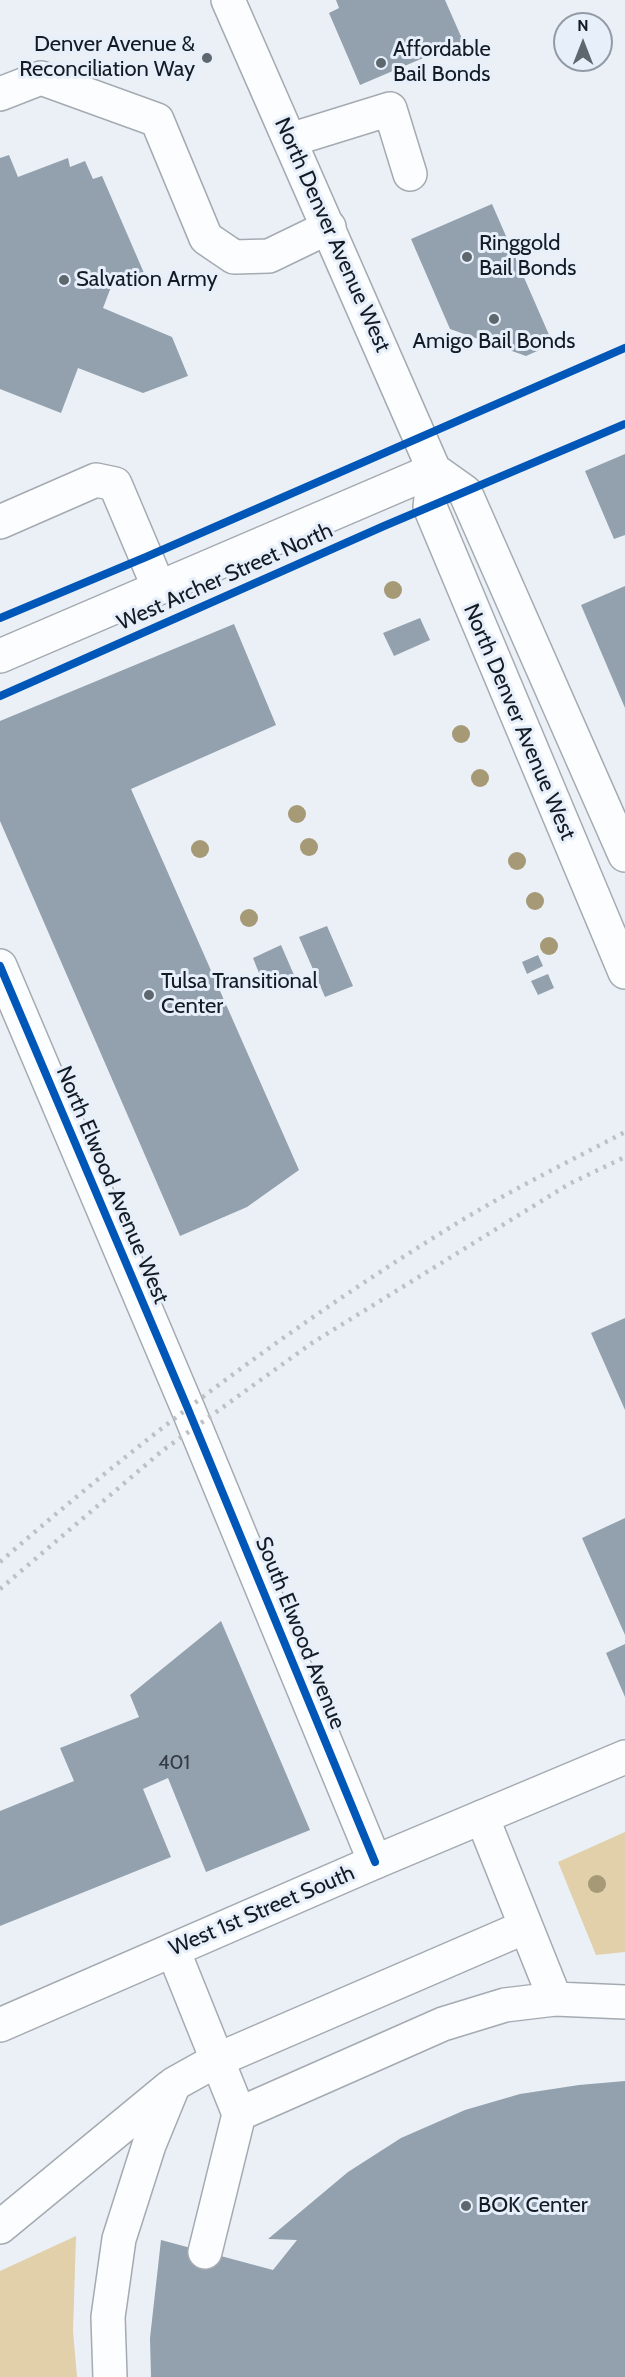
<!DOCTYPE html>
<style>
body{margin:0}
#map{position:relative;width:625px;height:2377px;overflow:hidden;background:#eaf0f6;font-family:Cabin,sans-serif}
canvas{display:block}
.north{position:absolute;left:553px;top:12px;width:60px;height:60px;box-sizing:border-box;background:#e6effa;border:2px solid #929aa5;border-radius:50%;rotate:0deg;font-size:16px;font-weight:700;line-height:24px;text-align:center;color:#131b25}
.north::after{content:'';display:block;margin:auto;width:21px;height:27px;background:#5e666e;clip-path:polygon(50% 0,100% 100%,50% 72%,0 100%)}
</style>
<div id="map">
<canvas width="625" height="2377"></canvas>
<div class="north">N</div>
</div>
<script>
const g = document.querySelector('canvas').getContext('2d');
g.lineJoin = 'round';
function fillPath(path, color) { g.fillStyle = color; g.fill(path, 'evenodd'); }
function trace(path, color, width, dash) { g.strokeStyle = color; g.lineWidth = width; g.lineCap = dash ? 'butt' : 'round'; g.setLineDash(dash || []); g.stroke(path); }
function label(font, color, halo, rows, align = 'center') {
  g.font = font + ' Cabin,sans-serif'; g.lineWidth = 6; g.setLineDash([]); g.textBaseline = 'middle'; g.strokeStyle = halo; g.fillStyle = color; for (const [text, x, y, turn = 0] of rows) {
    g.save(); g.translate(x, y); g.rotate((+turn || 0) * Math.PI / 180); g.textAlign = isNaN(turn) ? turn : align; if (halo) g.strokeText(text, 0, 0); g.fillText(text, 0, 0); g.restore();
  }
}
fillPath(new Path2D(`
 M 625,1832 L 625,1952 L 596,1955 L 558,1862 Z
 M 76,2236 L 73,2331 L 77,2377 L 0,2377 L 0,2271 Z`), '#e1d0aa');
fillPath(new Path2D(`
 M 336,0 L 445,0 L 463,41 L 360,85 L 329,13 L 339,8 Z
 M 9,155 L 18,177 L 68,158 L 70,167 L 85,161 L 93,179 L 102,176 L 144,273 L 111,287 L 103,308 L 172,337 L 188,376 L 143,393 L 78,368 L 61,413 L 0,389 L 0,158 Z
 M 492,204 L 553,344 L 526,356 L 450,329 L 411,239 Z
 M 625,454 L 625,535 L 614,539 L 585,471 Z
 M 625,586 L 625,708 L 581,605 Z
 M 420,618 L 430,640 L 394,656 L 383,633 Z
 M 234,624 L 276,725 L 131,789 L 299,1170 L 247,1207 L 180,1236 L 0,821 L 0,721 Z
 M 327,926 L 353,986 L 325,997 L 299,937 Z
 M 281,945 L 294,975 L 265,988 L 253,958 Z
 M 538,955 L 543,966 L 527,974 L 522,962 Z
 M 548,974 L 554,988 L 538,995 L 531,981 Z
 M 625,1318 L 625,1410 L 591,1333 Z
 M 625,1518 L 625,1635 L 582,1538 Z
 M 221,1621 L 310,1830 L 206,1872 L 168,1778 L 143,1789 L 171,1857 L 0,1926 L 0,1811 L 74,1781 L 60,1748 L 139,1717 L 130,1695 Z
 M 625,1644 L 625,1697 L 606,1653 Z
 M 625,2081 L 625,2377 L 151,2377 L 150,2338 L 161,2240 L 273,2270 L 297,2240 L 268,2239 L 348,2172 L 401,2138 L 465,2110 L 520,2094 L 579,2085 Z`), '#93a0ae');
const minor = new Path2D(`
 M 0,94 L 41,78 L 157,120 L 206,238 L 234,257 L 269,256 L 329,227
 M 290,140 L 390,109 L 410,174
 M 0,522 L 96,480 L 115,484 L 159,588
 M 0,656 L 434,470
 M 0,966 L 188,1409 L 375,1862
 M 482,1817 L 555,1999
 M 173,1950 L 239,2114
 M 0,2227 L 170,2087
 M 205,2252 L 239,2114 L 443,2024 L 505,2005 L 555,1999 L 625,2002
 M 110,2377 L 108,2317 L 119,2239 L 149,2145 L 174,2084 L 217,2060 L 525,1927`);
const major = new Path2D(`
 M 228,0 L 434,470 L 465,492 L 625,855
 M 434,470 L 430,507 L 625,972
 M 0,2025 L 375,1862 L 625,1757`);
trace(minor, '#a4aab1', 36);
trace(major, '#a4aab1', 36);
trace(minor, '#fcfdfe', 33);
trace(major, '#fcfdfe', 33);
trace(new Path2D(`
 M 0,1562 C 142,1438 293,1324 454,1225 C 509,1191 568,1162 625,1132
 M 0,1589 L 162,1451 L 312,1343 L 569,1184 L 625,1157`), '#bfc0c3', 4.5, [3, 6]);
trace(new Path2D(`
 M 0,618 L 146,557 L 625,348
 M 0,696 L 384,526 L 625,424
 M 0,966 L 188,1409 L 375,1862`), '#0057b8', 8);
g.fillStyle = '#a59976';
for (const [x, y] of [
 [393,590],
 [461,734],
 [480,778],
 [297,814],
 [309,847],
 [200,849],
 [517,861],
 [535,901],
 [249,918],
 [549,946],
 [597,1884]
]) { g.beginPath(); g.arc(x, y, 9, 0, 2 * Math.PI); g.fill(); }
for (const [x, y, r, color] of [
 [207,58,6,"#5e666e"],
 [381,63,6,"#5e666e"],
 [467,257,6,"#5e666e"],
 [64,280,6,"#5e666e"],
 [494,319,6,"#5e666e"],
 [149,995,6,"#5e666e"],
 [466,2206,6,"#5e666e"]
]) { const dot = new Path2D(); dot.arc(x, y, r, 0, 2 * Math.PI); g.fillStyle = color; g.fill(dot); trace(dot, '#e6effa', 2); }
label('20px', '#333c47', null, [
 ["401",174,1763]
]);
label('22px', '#131b25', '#e6effa', [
 ["Denver Avenue &",195,45,"right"],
 ["Reconciliation Way",195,70,"right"],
 ["Affordable",393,50],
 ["Bail Bonds",393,75],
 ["Ringgold",479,244],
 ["Bail Bonds",479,269],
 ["Salvation Army",76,280],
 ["Amigo Bail Bonds",494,342,"center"],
 ["Tulsa Transitional",161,982],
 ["Center",161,1007],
 ["BOK Center",478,2206]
], 'left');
label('22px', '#131b25', '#e6effa', [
 ["North Denver Avenue West",332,235,66],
 ["West Archer Street North",225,577,-24],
 ["North Denver Avenue West",519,722,67],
 ["North Elwood Avenue West",112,1185,67],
 ["South Elwood Avenue",300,1633,68],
 ["West 1st Street South",262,1911,-23]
]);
</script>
